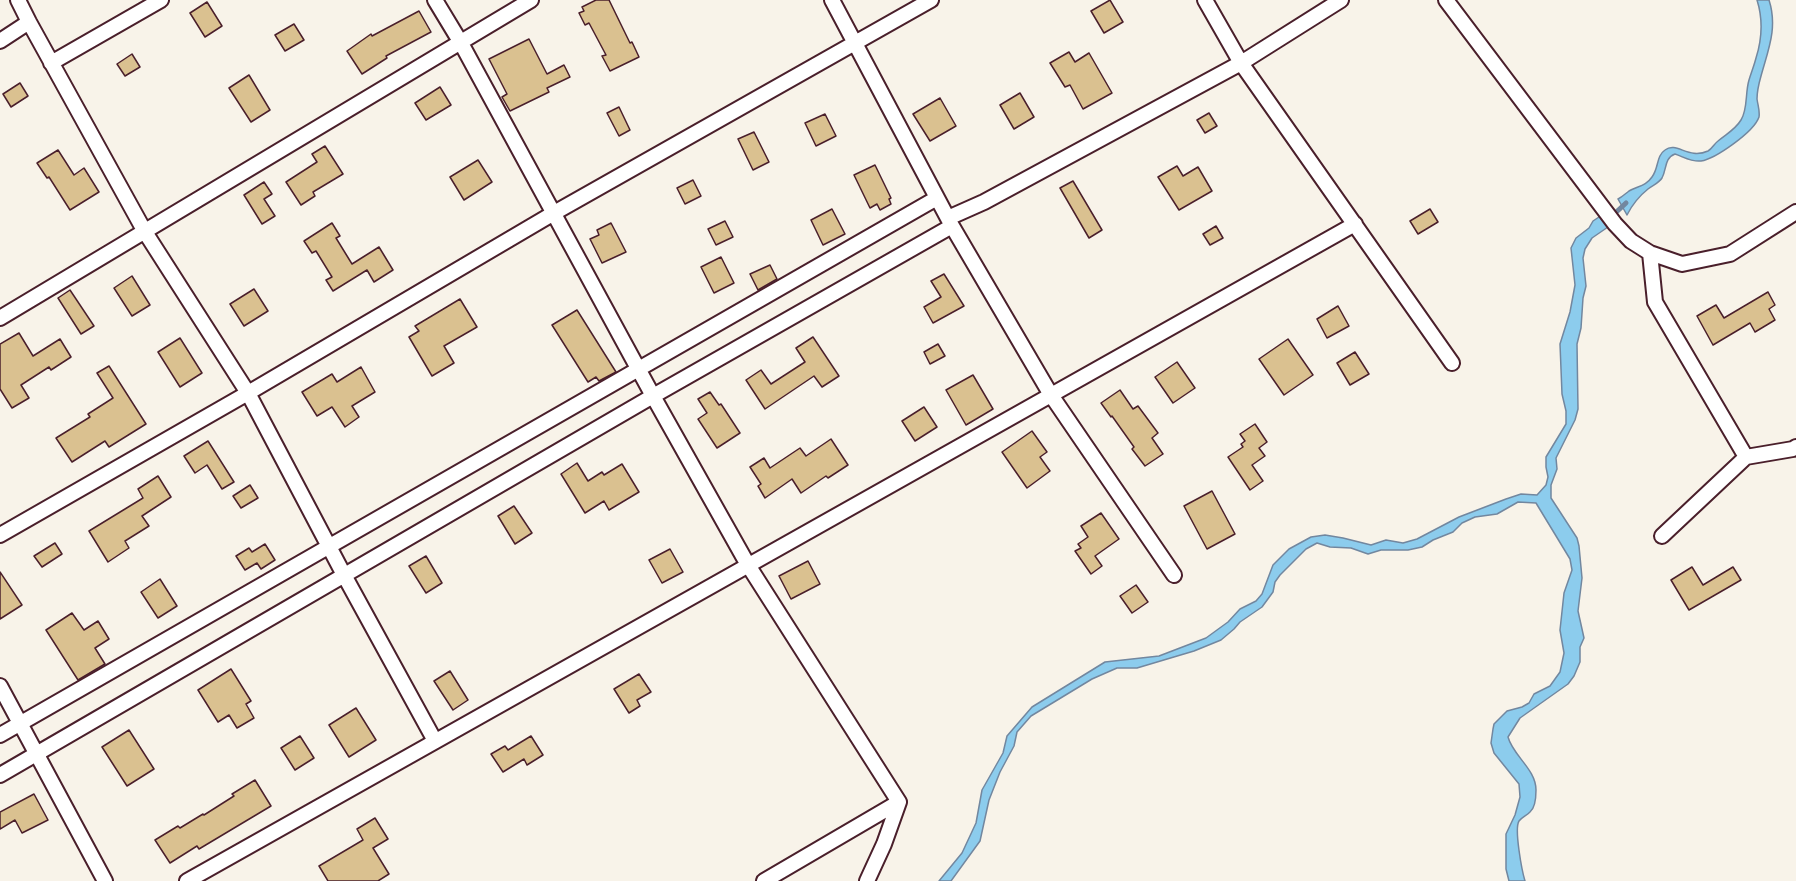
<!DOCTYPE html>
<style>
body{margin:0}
canvas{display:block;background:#f8f3e9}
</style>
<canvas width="1796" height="881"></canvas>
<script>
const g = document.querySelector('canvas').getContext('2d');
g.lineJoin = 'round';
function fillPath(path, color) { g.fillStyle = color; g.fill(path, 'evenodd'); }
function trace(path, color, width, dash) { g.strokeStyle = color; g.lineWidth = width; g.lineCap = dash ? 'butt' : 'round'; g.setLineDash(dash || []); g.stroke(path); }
const water = new Path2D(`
 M 1757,0 L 1769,0 C 1778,28 1768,50 1761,76 C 1759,83 1757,92 1757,99 C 1758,106 1760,111 1759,117 C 1754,132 1715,159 1701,161 C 1691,162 1684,157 1675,154 C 1664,158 1667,169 1662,178 C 1659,183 1653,185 1648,189 C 1638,197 1632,205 1627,215 L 1618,199 C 1622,197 1625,194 1629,191 C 1638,186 1646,186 1652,177 C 1659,168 1656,156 1665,150 C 1677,141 1688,160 1708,151 C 1712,149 1714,144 1718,141 C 1726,134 1735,130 1741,120 C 1748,109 1745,93 1749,80 C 1751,73 1754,66 1756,58 C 1762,39 1763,19 1757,0 Z
 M 1602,215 L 1608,227 L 1592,238 L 1585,249 L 1583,258 L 1586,286 L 1583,298 L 1581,328 L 1577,344 L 1578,409 L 1575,420 L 1556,458 L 1557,469 L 1551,485 L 1551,498 L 1577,538 L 1579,546 L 1582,578 L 1578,611 L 1584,638 L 1580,647 L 1580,662 L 1574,676 L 1568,684 L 1520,718 L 1508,737 C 1513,756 1536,769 1536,790 C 1536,797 1535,808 1530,812 C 1526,816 1522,817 1519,821 C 1514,829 1522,871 1525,881 L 1509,881 L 1506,869 L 1506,834 L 1515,815 L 1520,797 L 1519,784 L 1494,753 L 1491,743 L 1493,729 L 1494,724 L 1507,711 L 1522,707 L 1529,703 L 1534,694 L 1550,686 L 1560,672 L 1564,653 L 1560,630 L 1564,593 L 1572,570 L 1570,559 L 1536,503 L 1518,502 L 1497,514 L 1475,517 L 1462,523 L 1453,532 L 1433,540 L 1422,547 L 1408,550 L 1381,550 L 1368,554 L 1351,548 L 1330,547 L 1317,543 L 1306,549 L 1280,575 L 1275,582 L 1273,592 L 1262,607 L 1240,622 L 1234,629 L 1221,640 L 1194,651 L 1137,668 L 1117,668 L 1092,679 L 1031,716 L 1017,732 L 1014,746 L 1000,772 L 989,800 L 980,841 L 951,881 L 939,881 L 962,853 L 976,823 L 982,790 L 1003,753 L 1007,736 L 1032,707 L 1105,662 L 1159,656 L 1206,638 L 1228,622 L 1240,609 L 1256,601 L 1262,594 L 1273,565 L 1289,549 L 1311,537 L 1325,535 L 1343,538 L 1371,545 L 1386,540 L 1403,543 L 1417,539 L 1459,517 L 1506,499 L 1521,494 L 1537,495 L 1546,485 L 1548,477 L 1546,467 L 1546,457 L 1566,424 L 1566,411 L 1562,394 L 1560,344 L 1570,312 L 1575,285 L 1571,248 L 1576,238 L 1589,228 L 1593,221 Z`);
fillPath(water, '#8ccced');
trace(water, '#72879f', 1.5);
trace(new Path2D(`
 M 1611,217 L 1626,203`), '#72879f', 5);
const building = new Path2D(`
 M 596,0 L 609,0 L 630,43 L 632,42 L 639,57 L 610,71 L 602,56 L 606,55 L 589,23 L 585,25 L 579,13 L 584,11 L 582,7 Z
 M 1110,0 L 1123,22 L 1104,33 L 1091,11 Z
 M 207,2 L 222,26 L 205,37 L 190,13 Z
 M 419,11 L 431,32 L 386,56 L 387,58 L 362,74 L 347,51 L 371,34 L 372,36 Z
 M 294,24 L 304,40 L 285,51 L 275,35 Z
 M 529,39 L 547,74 L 564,65 L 570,77 L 547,88 L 549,92 L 510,111 L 502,97 L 507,94 L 489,59 Z
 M 1069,52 L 1075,62 L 1089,53 L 1112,93 L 1083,109 L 1070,85 L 1065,87 L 1050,63 Z
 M 132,54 L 140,67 L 125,76 L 117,64 Z
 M 249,75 L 270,110 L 251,122 L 229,88 Z
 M 20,83 L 28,96 L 11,107 L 3,94 Z
 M 440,87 L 451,105 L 426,120 L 415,103 Z
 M 1020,93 L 1034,117 L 1014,129 L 1000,105 Z
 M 940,98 L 956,126 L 930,141 L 913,114 Z
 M 619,107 L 630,130 L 619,136 L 607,113 Z
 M 1209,113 L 1217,126 L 1205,133 L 1197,120 Z
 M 825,114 L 836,136 L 816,146 L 805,123 Z
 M 754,132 L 769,162 L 753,170 L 738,139 Z
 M 325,146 L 343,174 L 313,192 L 315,196 L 301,205 L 286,182 L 317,162 L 312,154 Z
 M 58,150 L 74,175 L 84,168 L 99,192 L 70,210 L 49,177 L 47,178 L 37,163 Z
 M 478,160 L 492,182 L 464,200 L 450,177 Z
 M 875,165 L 891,198 L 889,199 L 891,204 L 880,210 L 877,204 L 870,208 L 854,175 Z
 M 1177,166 L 1183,176 L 1198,167 L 1212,191 L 1179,210 L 1158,177 Z
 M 693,180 L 701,196 L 685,204 L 677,188 Z
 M 1073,181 L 1102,230 L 1089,238 L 1060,188 Z
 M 264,182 L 272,194 L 264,199 L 275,216 L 262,224 L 244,195 Z
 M 832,209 L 845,234 L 823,245 L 811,220 Z
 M 1430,209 L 1438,222 L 1418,234 L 1410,221 Z
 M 725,221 L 733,237 L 716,245 L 708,229 Z
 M 332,223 L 340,236 L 336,238 L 352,264 L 379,247 L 393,270 L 374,282 L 367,270 L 333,291 L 326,280 L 332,277 L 316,251 L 312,253 L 304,241 Z
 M 611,223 L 626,252 L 602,263 L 590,239 L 599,235 L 597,230 Z
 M 1216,226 L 1223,238 L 1210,245 L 1203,234 Z
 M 721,257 L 734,283 L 714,293 L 701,267 Z
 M 770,265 L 777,279 L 758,290 L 750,274 Z
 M 944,274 L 964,306 L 933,323 L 924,307 L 941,297 L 931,281 Z
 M 132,276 L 150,305 L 132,316 L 114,288 Z
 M 254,289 L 268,311 L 244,326 L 230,304 Z
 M 70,290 L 94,326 L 81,334 L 58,298 Z
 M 1768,292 L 1775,305 L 1769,309 L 1775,320 L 1755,332 L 1750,323 L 1713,345 L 1697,316 L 1716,305 L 1724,318 Z
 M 460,299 L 477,327 L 444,346 L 454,363 L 432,376 L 409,337 L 419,331 L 415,326 Z
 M 1338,306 L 1349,326 L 1327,338 L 1317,319 Z
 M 577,310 L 616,372 L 599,381 L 596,377 L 588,382 L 552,325 Z
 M 19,333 L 33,356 L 60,339 L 71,357 L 51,370 L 49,367 L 21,385 L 29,398 L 12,408 L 0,389 L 0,344 Z
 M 813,337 L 839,376 L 822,387 L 814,376 L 765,409 L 746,380 L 761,370 L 771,384 L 805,362 L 796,348 Z
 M 180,338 L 202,373 L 180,387 L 158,352 Z
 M 1288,339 L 1313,375 L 1284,395 L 1259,359 Z
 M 938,344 L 945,356 L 930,364 L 924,352 Z
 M 1355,352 L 1369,374 L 1350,385 L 1337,363 Z
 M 1177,362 L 1195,388 L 1173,403 L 1155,377 Z
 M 109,366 L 146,424 L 109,447 L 105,441 L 72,462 L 56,438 L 90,417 L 88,414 L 113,398 L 97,373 Z
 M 361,367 L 375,392 L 352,406 L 359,417 L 345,427 L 332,407 L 317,416 L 302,392 L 332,374 L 337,382 Z
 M 973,375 L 993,409 L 966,425 L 946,390 Z
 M 1120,390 L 1133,409 L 1138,406 L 1158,433 L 1152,438 L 1163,454 L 1145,466 L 1132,449 L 1134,447 L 1112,416 L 1111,417 L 1101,403 Z
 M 710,392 L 719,405 L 721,404 L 740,433 L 717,448 L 698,419 L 707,413 L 698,399 Z
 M 924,407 L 937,427 L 915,441 L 902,421 Z
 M 1255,424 L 1267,442 L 1259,448 L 1265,456 L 1252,465 L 1263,481 L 1250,490 L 1228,457 L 1243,447 L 1241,444 L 1245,441 L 1240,434 Z
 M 1032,431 L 1047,452 L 1040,457 L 1050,471 L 1027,488 L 1002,452 Z
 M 831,439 L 848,465 L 828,478 L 826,476 L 801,493 L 792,479 L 765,498 L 758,486 L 761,484 L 750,467 L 764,458 L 770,468 L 800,448 L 806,456 Z
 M 208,441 L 234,482 L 222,489 L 207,465 L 195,473 L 184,456 Z
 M 577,463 L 588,481 L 602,472 L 604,475 L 622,464 L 639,492 L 609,510 L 604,501 L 585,513 L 561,474 Z
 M 158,476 L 171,497 L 142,516 L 149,526 L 125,541 L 129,548 L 108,562 L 89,531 L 143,498 L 138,489 Z
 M 250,485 L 258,498 L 241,508 L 233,496 Z
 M 1212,491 L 1235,534 L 1207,549 L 1184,506 Z
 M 514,506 L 532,533 L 515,544 L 498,516 Z
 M 1101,513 L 1119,539 L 1095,556 L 1102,566 L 1091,574 L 1075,551 L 1081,548 L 1078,544 L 1088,537 L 1081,526 Z
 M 55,543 L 62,554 L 42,567 L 34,556 Z
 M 265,544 L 275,560 L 261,569 L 257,563 L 245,570 L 236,556 L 249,548 L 252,552 Z
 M 670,549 L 683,572 L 662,583 L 649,560 Z
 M 426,556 L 442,583 L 426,593 L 409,566 Z
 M 808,561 L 820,584 L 791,599 L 779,576 Z
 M 1692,567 L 1703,585 L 1733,567 L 1741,580 L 1689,610 L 1671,580 Z
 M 0,572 L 22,605 L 0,619 Z
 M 160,579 L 177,606 L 158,618 L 141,592 Z
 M 1136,585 L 1148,602 L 1132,613 L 1120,596 Z
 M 72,613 L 84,630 L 98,621 L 109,639 L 95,648 L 105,664 L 78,680 L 46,630 Z
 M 231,669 L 251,701 L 246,704 L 254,718 L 237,728 L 229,715 L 218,722 L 198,690 Z
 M 450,671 L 468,700 L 453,710 L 434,681 Z
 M 639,674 L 651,692 L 637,700 L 640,706 L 629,713 L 614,689 Z
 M 356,708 L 376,740 L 349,757 L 329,725 Z
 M 129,730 L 154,769 L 127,786 L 102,747 Z
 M 300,736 L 314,758 L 295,770 L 281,748 Z
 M 531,736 L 543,755 L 527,765 L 524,759 L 503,772 L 491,754 L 505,746 L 508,750 Z
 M 255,780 L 271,806 L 199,849 L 197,846 L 170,863 L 155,840 L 178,826 L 180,828 L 203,814 L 204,815 L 234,796 L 232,794 Z
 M 34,794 L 48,820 L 22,833 L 15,820 L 0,829 L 0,812 Z
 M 375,818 L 388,839 L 373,848 L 389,874 L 378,881 L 328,881 L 319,866 L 363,840 L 357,829 Z`);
fillPath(building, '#dac190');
trace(building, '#4a1f2b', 1.5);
const street = new Path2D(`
 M 18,0 L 29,22 L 145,232 L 248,393 L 344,575 L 435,741
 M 435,0 L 461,43 L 653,396 L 748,565 L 899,802 L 884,844 L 867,881
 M 832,0 L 952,226 L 1051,395 L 1174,575
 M 1205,0 L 1241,63 L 1452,363
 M 1446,0 L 1615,224 L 1631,241 L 1650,253 L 1682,264 L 1730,254 L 1796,212
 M 0,41 L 29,22
 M 51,63 L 161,0
 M 948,218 L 984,202 L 1241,63 L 1341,0
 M 1650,253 L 1655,302 L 1746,457
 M 0,318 L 531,0
 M 0,535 L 248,393 L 554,213 L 931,0
 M 1662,536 L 1746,457 L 1793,449 L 1796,447
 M 0,686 L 105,881
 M 0,735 L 937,198
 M 0,775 L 653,396 L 952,226
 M 187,881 L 1355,224
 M 764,881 L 899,802`);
trace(street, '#4a1f2b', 18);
trace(street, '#fff', 14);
</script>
